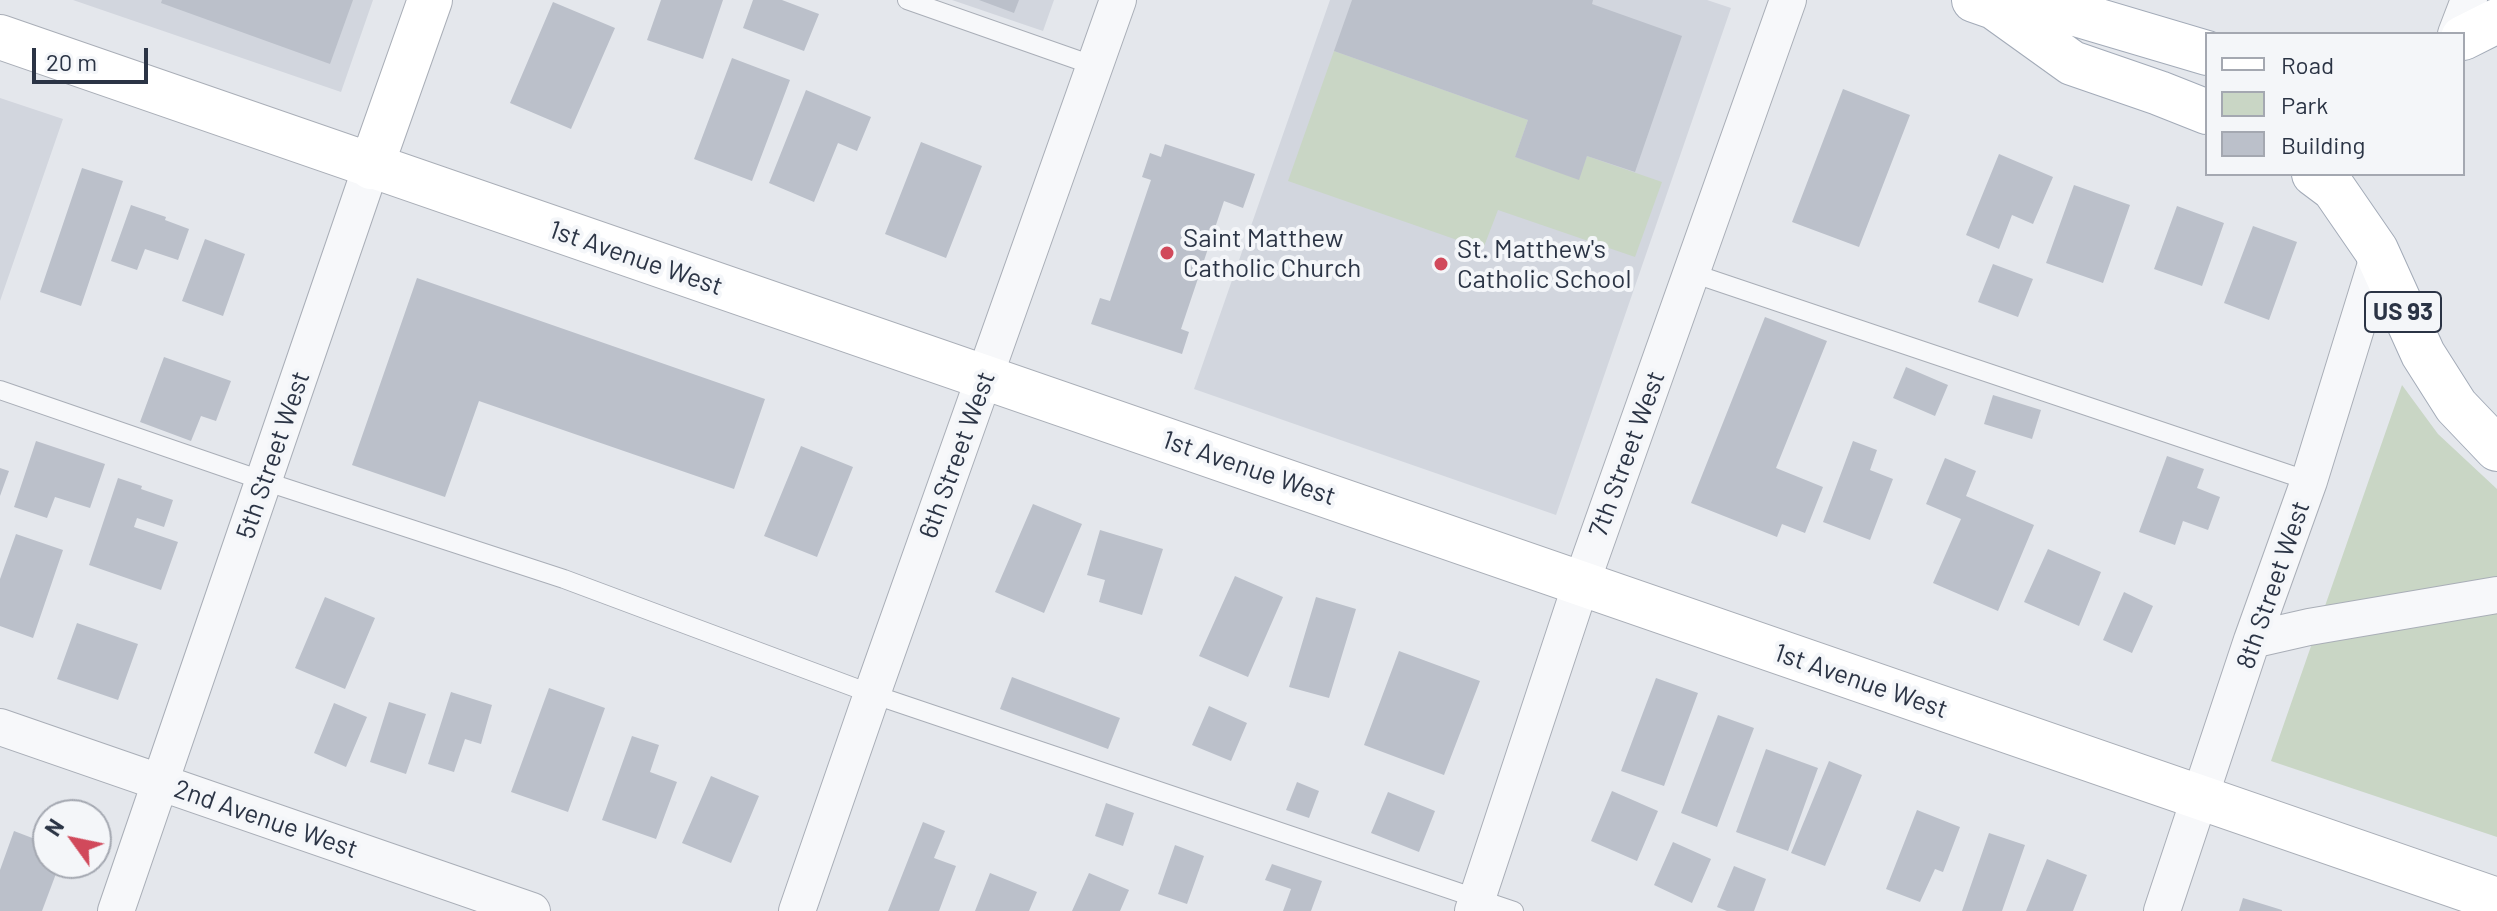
<!DOCTYPE html>
<style>
body{margin:0}
#map{position:relative;width:2497px;height:911px;overflow:hidden;background:#e4e7ec;font-family:Barlow,sans-serif}
canvas{display:block}
.legend{position:absolute;left:2205px;top:32px;width:260px;height:144px;box-sizing:border-box;background:#f4f6f9;border:2px solid #a4a8b1;margin:0;padding:10px 14px;list-style:none;font-size:24px;color:#2b3445}
.legend li{display:flex;align-items:center;gap:16px;height:40px}
.legend b{width:40px;border:2px solid #a4a8b1}
.north{position:absolute;left:32px;top:799px;width:80px;height:80px;box-sizing:border-box;background:#f4f6f9;border:2px solid #a4a8b1;border-radius:50%;rotate:303deg;font-size:22px;font-weight:700;line-height:32px;text-align:center;color:#2b3445}
.north::after{content:'';display:block;margin:auto;width:28px;height:36px;background:#d1495b;clip-path:polygon(50% 0,100% 100%,50% 72%,0 100%)}
.scale{position:absolute;left:32px;top:48px;width:116px;height:36px;box-sizing:border-box;border:4px solid #2b3445;border-top:0;padding-left:10px;font-size:24px;line-height:28px;white-space:nowrap;color:#2b3445;-webkit-text-stroke:6px #f4f6f9;paint-order:stroke}
</style>
<div id="map">
<canvas width="2497" height="911"></canvas>
<ul class="legend">
<li><b style="height:10px;background:#fff"></b>Road</li>
<li><b style="height:22px;background:#c9d6c5"></b>Park</li>
<li><b style="height:22px;background:#bbc0ca"></b>Building</li>
</ul>
<div class="north">N</div>
<div class="scale">20 m</div>
</div>
<script>
const g = document.querySelector('canvas').getContext('2d');
g.lineJoin = 'round';
function fillPath(path, color) { g.fillStyle = color; g.fill(path, 'evenodd'); }
function trace(path, color, width, dash) { g.strokeStyle = color; g.lineWidth = width; g.lineCap = dash ? 'butt' : 'round'; g.setLineDash(dash || []); g.stroke(path); }
function label(font, color, halo, rows, align = 'center') {
  g.font = font + ' Barlow,sans-serif'; g.lineWidth = 8; g.setLineDash([]); g.textBaseline = 'middle'; g.strokeStyle = halo; g.fillStyle = color; for (const [text, x, y, turn = 0] of rows) {
    g.save(); g.translate(x, y); g.rotate((+turn || 0) * Math.PI / 180); g.textAlign = isNaN(turn) ? turn : align; if (halo) g.strokeText(text, 0, 0); g.fillText(text, 0, 0); g.restore();
  }
}
fillPath(new Path2D(`
 M 73,0 L 373,0 L 341,92 Z
 M 952,0 L 1054,0 L 1043,31 Z
 M 1330,0 L 1707,0 L 1731,8 L 1556,515 L 1194,389 Z
 M 0,98 L 63,119 L 0,301 Z`), '#d2d6de');
fillPath(new Path2D(`
 M 1334,51 L 1528,120 L 1515,157 L 1578,179 L 1587,156 L 1662,182 L 1635,257 L 1498,210 L 1483,249 L 1288,181 Z
 M 2402,385 L 2438,434 L 2497,489 L 2497,837 L 2271,761 Z`), '#c9d6c5');
fillPath(new Path2D(`
 M 162,0 L 353,0 L 330,64 L 161,3 Z
 M 661,0 L 723,0 L 703,59 L 647,40 Z
 M 753,0 L 782,0 L 819,14 L 804,51 L 743,28 Z
 M 979,0 L 1019,0 L 1014,13 Z
 M 1352,0 L 1593,0 L 1592,4 L 1682,36 L 1635,172 L 1587,156 L 1579,180 L 1515,157 L 1528,120 L 1334,51 Z
 M 553,2 L 615,28 L 571,129 L 510,103 Z
 M 732,58 L 790,80 L 752,181 L 694,159 Z
 M 1843,89 L 1910,115 L 1859,247 L 1792,222 Z
 M 806,90 L 871,117 L 857,151 L 838,143 L 814,202 L 769,183 Z
 M 921,142 L 982,166 L 946,258 L 885,234 Z
 M 1165,144 L 1255,174 L 1243,208 L 1224,201 L 1181,329 L 1189,332 L 1182,354 L 1091,324 L 1100,298 L 1110,301 L 1151,180 L 1142,177 L 1150,153 L 1161,157 Z
 M 1999,154 L 2053,177 L 2033,224 L 2012,215 L 1999,249 L 1966,235 Z
 M 82,168 L 123,181 L 81,306 L 40,292 Z
 M 2074,185 L 2130,205 L 2103,283 L 2046,263 Z
 M 131,205 L 166,217 L 165,220 L 189,229 L 178,260 L 145,249 L 137,270 L 111,261 Z
 M 2177,206 L 2224,223 L 2202,286 L 2154,269 Z
 M 2253,226 L 2297,242 L 2269,320 L 2224,303 Z
 M 205,239 L 245,254 L 223,316 L 182,301 Z
 M 1993,264 L 2033,279 L 2018,317 L 1978,302 Z
 M 417,278 L 765,399 L 734,489 L 479,401 L 445,497 L 352,465 Z
 M 1765,317 L 1827,341 L 1776,468 L 1823,487 L 1805,533 L 1782,524 L 1777,537 L 1691,503 Z
 M 164,357 L 231,381 L 216,421 L 201,416 L 191,441 L 140,422 Z
 M 1906,367 L 1948,385 L 1935,416 L 1893,398 Z
 M 1993,395 L 2041,410 L 2032,439 L 1984,424 Z
 M 36,441 L 105,464 L 90,508 L 55,497 L 47,518 L 14,507 Z
 M 1853,441 L 1877,450 L 1870,470 L 1893,479 L 1870,540 L 1823,522 Z
 M 801,446 L 853,467 L 817,557 L 764,536 Z
 M 2167,456 L 2204,469 L 2197,488 L 2220,497 L 2208,530 L 2183,521 L 2175,545 L 2139,532 Z
 M 1945,458 L 1976,471 L 1966,496 L 2034,525 L 1998,611 L 1933,583 L 1961,519 L 1926,504 Z
 M 0,468 L 9,471 L 0,496 Z
 M 118,478 L 142,486 L 141,489 L 173,500 L 164,527 L 137,518 L 134,527 L 178,542 L 161,590 L 89,565 Z
 M 1033,504 L 1082,524 L 1044,613 L 995,592 Z
 M 1100,530 L 1163,549 L 1142,615 L 1099,602 L 1105,580 L 1087,575 Z
 M 16,534 L 63,550 L 33,638 L 0,626 L 0,579 Z
 M 2048,549 L 2101,572 L 2079,626 L 2024,602 Z
 M 1235,576 L 1283,597 L 1248,677 L 1199,656 Z
 M 2124,592 L 2153,606 L 2132,653 L 2103,640 Z
 M 325,597 L 375,618 L 345,689 L 295,668 Z
 M 1316,597 L 1356,609 L 1329,698 L 1289,687 Z
 M 77,623 L 138,644 L 118,700 L 57,679 Z
 M 1399,651 L 1480,681 L 1444,775 L 1364,745 Z
 M 1012,677 L 1120,718 L 1108,749 L 1000,709 Z
 M 1656,678 L 1698,693 L 1664,786 L 1621,771 Z
 M 549,688 L 605,708 L 568,812 L 511,792 Z
 M 451,692 L 492,705 L 481,744 L 465,739 L 454,772 L 428,764 Z
 M 389,702 L 426,714 L 406,774 L 370,762 Z
 M 334,703 L 367,717 L 346,767 L 314,753 Z
 M 1209,706 L 1247,723 L 1231,761 L 1192,745 Z
 M 1718,715 L 1754,728 L 1717,827 L 1681,813 Z
 M 632,736 L 659,745 L 650,772 L 677,782 L 656,839 L 602,820 Z
 M 1766,749 L 1818,768 L 1788,851 L 1736,832 Z
 M 1829,761 L 1862,775 L 1825,866 L 1791,853 Z
 M 711,776 L 759,796 L 731,863 L 682,843 Z
 M 1297,782 L 1319,791 L 1309,818 L 1286,810 Z
 M 1612,791 L 1658,811 L 1637,861 L 1591,841 Z
 M 1388,792 L 1435,811 L 1419,852 L 1371,833 Z
 M 1106,803 L 1134,813 L 1123,846 L 1095,836 Z
 M 1917,810 L 1960,827 L 1943,872 L 1935,869 L 1920,902 L 1886,889 Z
 M 923,822 L 945,831 L 934,858 L 956,866 L 939,911 L 888,911 Z
 M 14,831 L 48,844 L 48,863 L 60,863 L 42,911 L 0,911 L 0,870 Z
 M 1989,833 L 2025,845 L 2002,911 L 1962,911 Z
 M 1673,842 L 1711,859 L 1692,903 L 1654,885 Z
 M 1175,845 L 1204,856 L 1187,904 L 1158,894 Z
 M 2047,859 L 2087,875 L 2073,911 L 2026,911 Z
 M 1272,864 L 1322,881 L 1311,911 L 1283,911 L 1291,889 L 1265,880 Z
 M 1734,866 L 1766,879 L 1754,911 L 1727,911 L 1717,907 Z
 M 990,873 L 1037,892 L 1029,911 L 975,911 Z
 M 1089,873 L 1129,890 L 1120,911 L 1072,911 Z
 M 2243,898 L 2282,910 L 2282,911 L 2239,911 Z`), '#bbc0ca');
const lane = new Path2D(`
 M 907,0 L 1095,66
 M 1692,273 L 2309,481
 M 0,390 L 264,481 L 564,579 L 872,694 L 1514,911`);
const street = new Path2D(`
 M 2456,34 L 2469,0
 M 2252,640 L 2309,627 L 2497,595
 M 0,727 L 532,911
 M 116,911 L 371,167
 M 797,911 L 872,694 L 1118,0
 M 1473,911 L 1581,584 L 1788,0
 M 2162,911 L 2252,640 L 2309,481 L 2378,257`);
const secondary = new Path2D(`
 M 0,37 L 2497,900
 M 371,167 L 430,0`);
const primary = new Path2D(`
 M 1974,0 L 1994,7 L 2072,63 L 2159,93 L 2207,112
 M 1994,7 L 2072,13 L 2207,53
 M 2463,38 L 2497,21
 M 2314,174 L 2334,189 L 2376,250 L 2423,354 L 2456,406 L 2497,449`);
trace(lane, '#a9aeb7', 20);
trace(street, '#a9aeb7', 38);
trace(secondary, '#a9aeb7', 46);
trace(primary, '#a3abb8', 46);
trace(lane, '#f7f8fa', 18);
trace(street, '#f7f8fa', 36);
trace(secondary, '#fff', 44);
trace(primary, '#fff', 44);
for (const [x, y, r, color] of [
 [1167,253,8,"#d1495b"],
 [1441,264,8,"#d1495b"]
]) { const dot = new Path2D(); dot.arc(x, y, r, 0, 2 * Math.PI); g.fillStyle = color; g.fill(dot); trace(dot, '#f4f6f9', 3); }
for (const [x, y, w] of [
 [2403,312,76]
]) { const box = new Path2D(); box.roundRect(x - w / 2, y - 20, w, 40, 6); g.fillStyle = '#f4f6f9'; g.fill(box); trace(box, '#2b3445', 2); }
label('bold 24px', '#2b3445', null, [
 ["US 93",2403,312]
]);
label('26px', '#2b3445', '#f4f6f9', [
 ["Saint Matthew",1183,238],
 ["Catholic Church",1183,268],
 ["St. Matthew's",1457,249],
 ["Catholic School",1457,279]
], 'left');
label('26px', '#2b3445', '#f4f6f9', [
 ["1st Avenue West",636,258,19],
 ["7th Street West",1627,454,-70],
 ["5th Street West",273,455,-71],
 ["6th Street West",957,455,-70],
 ["1st Avenue West",1249,468,19],
 ["8th Street West",2273,585,-71],
 ["1st Avenue West",1861,681,19],
 ["2nd Avenue West",266,819,19]
]);
</script>
